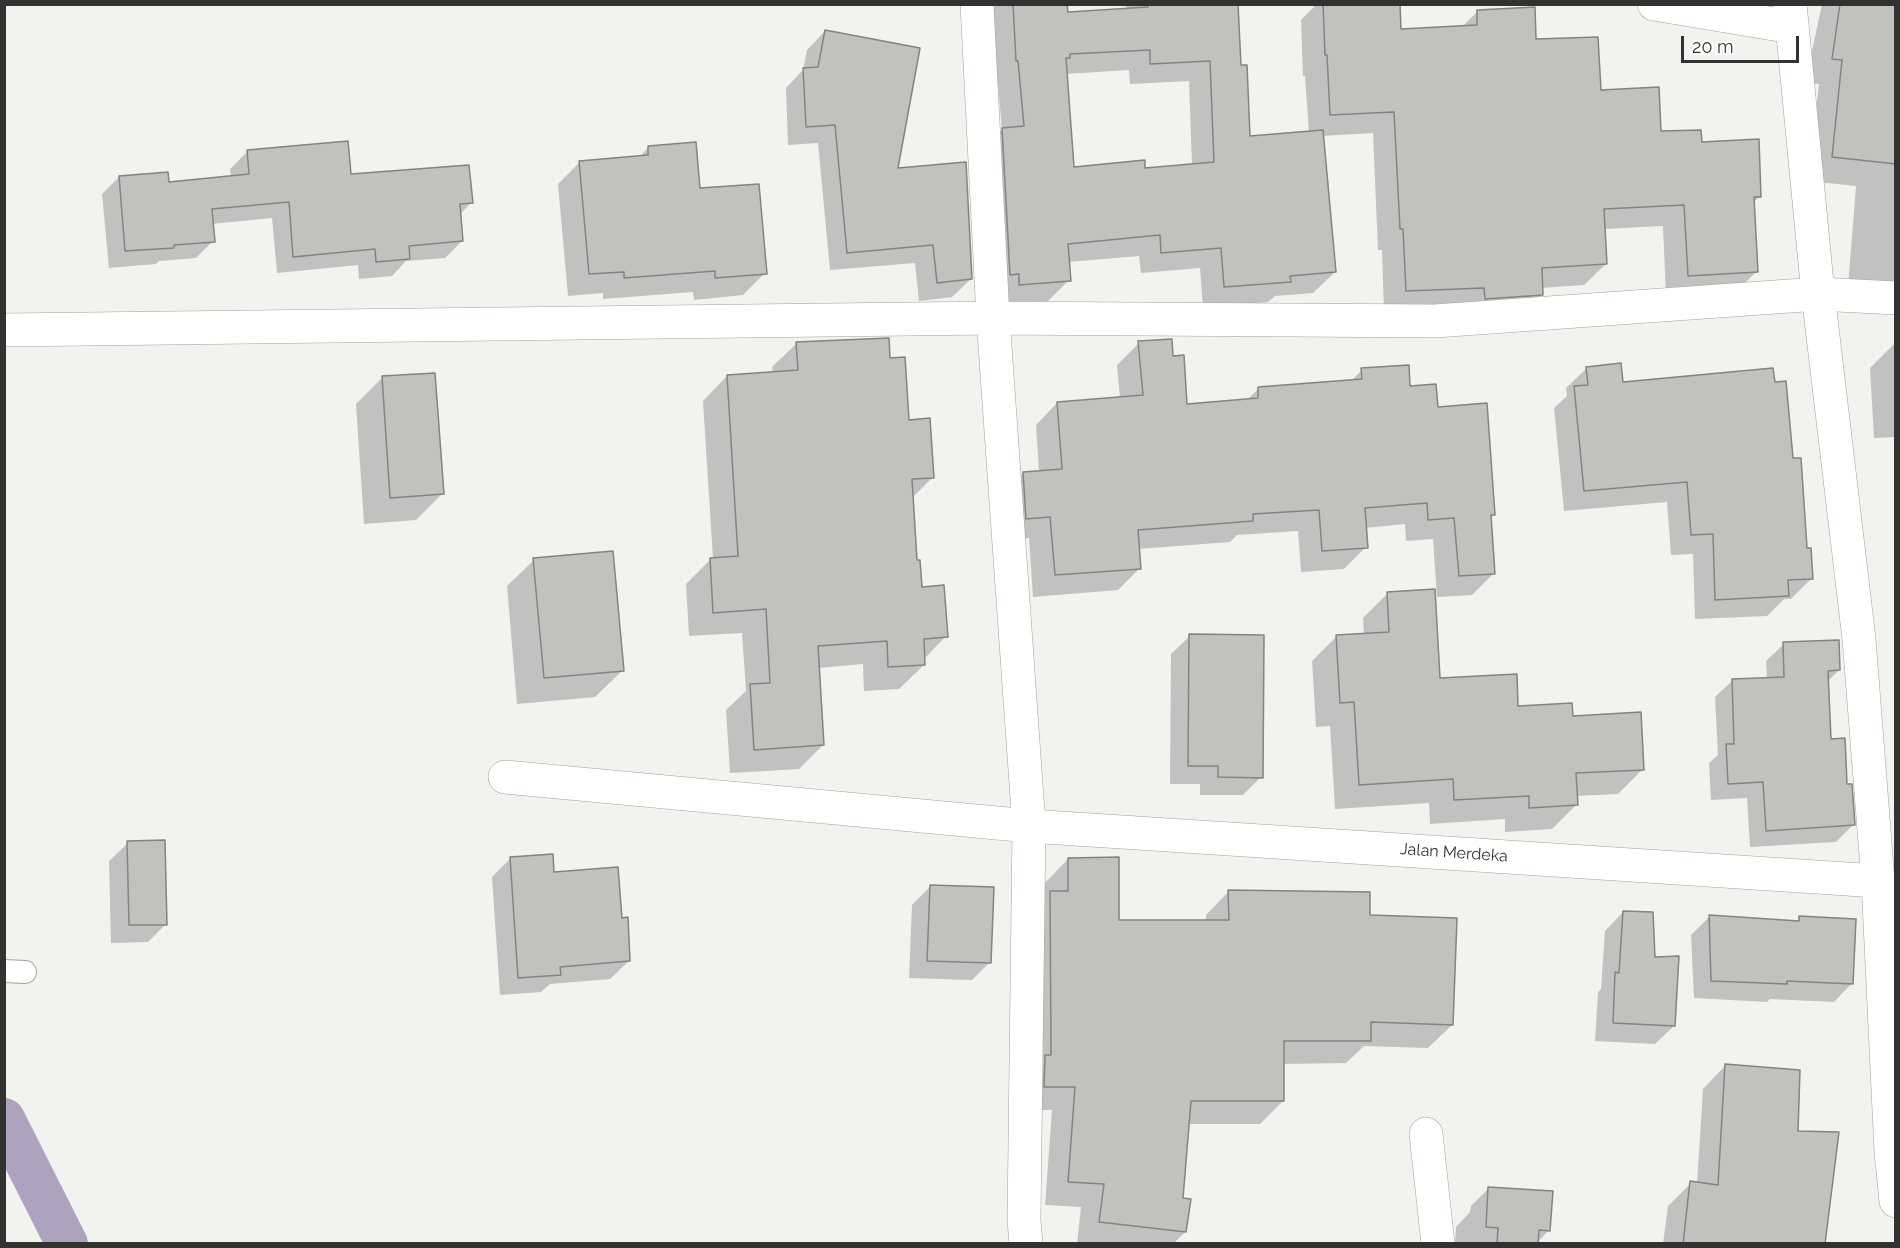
<!DOCTYPE html>
<style>
body{margin:0}
#map{position:relative;width:1900px;height:1248px;overflow:hidden;background:#f1f3ef;font-family:Raleway,sans-serif}
canvas{display:block}
.frame{position:absolute;inset:0;border:6px solid #323331;pointer-events:none}
.scale{position:absolute;left:1681px;top:36px;width:118px;height:27px;box-sizing:border-box;border:3px solid #323331;border-top:0;padding-left:8px;font-size:18px;line-height:21px;white-space:nowrap;color:#323331;-webkit-text-stroke:4px #fff;paint-order:stroke}
</style>
<div id="map">
<canvas width="1900" height="1248"></canvas>
<div class="frame"></div>
<div class="scale">20 m</div>
</div>
<script>
const g = document.querySelector('canvas').getContext('2d');
g.lineJoin = 'round';
function fillPath(path, color) { g.fillStyle = color; g.fill(path, 'evenodd'); }
function trace(path, color, width, dash) { g.strokeStyle = color; g.lineWidth = width; g.lineCap = dash ? 'butt' : 'round'; g.setLineDash(dash || []); g.stroke(path); }
function label(font, color, halo, rows, align = 'center') {
  g.font = font + ' Raleway,sans-serif'; g.lineWidth = 5; g.setLineDash([]); g.textBaseline = 'middle'; g.strokeStyle = halo; g.fillStyle = color; for (const [text, x, y, turn = 0] of rows) {
    g.save(); g.translate(x, y); g.rotate((+turn || 0) * Math.PI / 180); g.textAlign = isNaN(turn) ? turn : align; if (halo) g.strokeText(text, 0, 0); g.fillText(text, 0, 0); g.restore();
  }
}
fillPath(new Path2D(`
 M 991,4 L 1066,4 L 1066,13 L 1126,10 L 1126,4 L 1236,4 L 1239,67 L 1249,137 L 1309,133 L 1305,76 L 1303,76 L 1301,20 L 1317,4 L 1398,4 L 1400,30 L 1461,28 L 1477,12 L 1535,41 L 1600,92 L 1659,133 L 1700,144 L 1760,196 L 1753,203 L 1756,272 L 1735,293 L 1666,297 L 1663,226 L 1604,229 L 1606,264 L 1584,285 L 1541,288 L 1542,294 L 1520,316 L 1384,312 L 1382,250 L 1378,250 L 1373,133 L 1322,136 L 1335,272 L 1313,293 L 1275,296 L 1268,302 L 1203,308 L 1200,268 L 1141,273 L 1139,256 L 1068,262 L 1069,280 L 1048,301 L 999,305 L 982,150 L 1002,130 ZM 1129,70 L 1130,84 L 1189,81 L 1192,165 L 1144,170 L 1073,169 L 1066,74 Z
 M 1822,4 L 1896,4 L 1896,311 L 1848,287 L 1856,186 L 1808,181 L 1819,84 L 1808,83 L 1812,51 Z
 M 825,31 L 896,170 L 971,279 L 952,297 L 919,301 L 915,263 L 830,270 L 818,143 L 788,145 L 786,88 L 803,70 L 807,50 Z
 M 648,148 L 765,273 L 743,295 L 694,300 L 693,292 L 603,299 L 603,293 L 568,296 L 558,184 L 580,162 L 639,157 Z
 M 247,152 L 471,203 L 460,214 L 462,241 L 445,258 L 406,261 L 392,276 L 359,279 L 358,265 L 277,273 L 272,218 L 212,224 L 213,241 L 196,258 L 159,261 L 156,264 L 109,268 L 102,194 L 119,177 L 167,184 L 231,177 L 230,169 Z
 M 797,343 L 889,360 L 908,421 L 932,478 L 912,498 L 915,562 L 920,588 L 946,636 L 923,660 L 924,665 L 899,689 L 864,691 L 863,664 L 818,668 L 823,745 L 799,769 L 730,773 L 726,710 L 746,691 L 742,633 L 689,636 L 686,584 L 710,560 L 713,559 L 703,401 L 727,376 L 773,373 L 772,367 Z
 M 1139,343 L 1172,357 L 1186,405 L 1246,401 L 1258,389 L 1350,382 L 1362,370 L 1409,387 L 1437,409 L 1494,514 L 1490,518 L 1494,573 L 1472,595 L 1437,597 L 1433,539 L 1406,541 L 1405,524 L 1365,528 L 1366,547 L 1344,569 L 1301,572 L 1298,531 L 1237,535 L 1230,542 L 1138,549 L 1140,568 L 1118,590 L 1033,597 L 1029,538 L 1005,540 L 1002,495 L 1023,473 L 1039,472 L 1036,425 L 1057,403 L 1120,398 L 1117,365 Z
 M 1894,344 L 1896,437 L 1874,438 L 1870,368 Z
 M 1587,368 L 1791,460 L 1811,579 L 1791,599 L 1784,599 L 1767,616 L 1695,619 L 1693,554 L 1671,555 L 1667,502 L 1564,511 L 1554,408 L 1567,396 L 1566,388 Z
 M 383,377 L 443,493 L 416,520 L 364,524 L 356,404 Z
 M 534,560 L 622,671 L 595,697 L 517,704 L 507,586 Z
 M 1388,593 L 1438,679 L 1517,708 L 1572,717 L 1643,769 L 1618,794 L 1576,796 L 1576,805 L 1552,829 L 1505,832 L 1505,819 L 1430,824 L 1429,803 L 1335,809 L 1330,726 L 1316,727 L 1312,661 L 1337,636 L 1364,635 L 1363,618 Z
 M 1190,636 L 1261,777 L 1243,795 L 1200,795 L 1200,784 L 1170,784 L 1171,654 Z
 M 1784,644 L 1839,670 L 1827,682 L 1829,741 L 1846,786 L 1853,825 L 1836,842 L 1750,847 L 1747,798 L 1711,800 L 1709,763 L 1718,755 L 1715,697 L 1733,680 L 1767,679 L 1766,661 Z
 M 128,843 L 166,924 L 148,942 L 111,943 L 109,861 Z
 M 510,859 L 620,919 L 629,961 L 610,979 L 550,984 L 541,992 L 500,995 L 492,877 Z
 M 1068,859 L 1118,922 L 1206,922 L 1206,915 L 1229,891 L 1369,917 L 1452,1025 L 1428,1048 L 1364,1046 L 1346,1063 L 1283,1064 L 1283,1101 L 1260,1124 L 1187,1124 L 1181,1200 L 1185,1232 L 1173,1244 L 1077,1244 L 1081,1207 L 1045,1205 L 1052,1110 L 1022,1110 L 1027,916 L 1045,898 L 1045,883 Z
 M 930,887 L 990,962 L 972,980 L 909,978 L 912,905 Z
 M 1623,912 L 1654,958 L 1674,1026 L 1655,1044 L 1595,1041 L 1598,992 L 1601,989 L 1605,931 Z
 M 1709,917 L 1795,922 L 1800,918 L 1852,983 L 1834,1002 L 1770,999 L 1767,1002 L 1694,998 L 1691,935 Z
 M 1725,1066 L 1796,1132 L 1824,1244 L 1663,1244 L 1668,1206 L 1691,1183 L 1697,1184 L 1703,1089 Z
 M 1489,1188 L 1549,1230 L 1536,1244 L 1455,1244 L 1456,1227 L 1470,1212 L 1471,1206 Z`), '#0003');
trace(new Path2D(`
 M 4,1119 L 67,1244`), '#afa2be', 42);
const building = new Path2D(`
 M 1013,4 L 1067,4 L 1068,12 L 1148,7 L 1147,4 L 1238,4 L 1241,65 L 1247,65 L 1250,136 L 1323,130 L 1336,272 L 1290,276 L 1291,282 L 1224,287 L 1221,248 L 1161,253 L 1160,235 L 1068,244 L 1071,281 L 1019,285 L 1019,274 L 1010,275 L 1002,128 L 1024,126 L 1018,61 L 1016,61 ZM 1150,50 L 1150,64 L 1210,61 L 1214,162 L 1145,168 L 1145,160 L 1074,167 L 1066,58 L 1070,58 L 1070,54 Z
 M 1323,4 L 1400,4 L 1401,29 L 1477,25 L 1477,10 L 1535,7 L 1536,39 L 1598,37 L 1601,90 L 1659,87 L 1661,131 L 1701,130 L 1702,142 L 1759,139 L 1761,197 L 1754,197 L 1758,272 L 1688,276 L 1684,205 L 1604,209 L 1607,264 L 1542,268 L 1543,295 L 1485,299 L 1484,288 L 1406,291 L 1403,229 L 1400,229 L 1394,112 L 1330,115 L 1327,55 L 1325,55 Z
 M 1840,4 L 1896,4 L 1896,164 L 1832,157 L 1842,60 L 1832,59 Z
 M 825,30 L 920,48 L 898,168 L 966,162 L 972,279 L 937,283 L 933,245 L 847,253 L 835,125 L 806,127 L 803,68 L 818,67 Z
 M 348,141 L 351,174 L 469,165 L 473,203 L 460,204 L 463,241 L 409,246 L 410,259 L 376,262 L 375,249 L 293,257 L 289,202 L 212,209 L 215,242 L 174,245 L 174,248 L 125,251 L 119,176 L 168,172 L 169,182 L 249,174 L 247,150 Z
 M 696,142 L 700,188 L 759,184 L 767,274 L 715,278 L 715,271 L 624,278 L 624,272 L 589,274 L 579,161 L 648,155 L 648,146 Z
 M 889,338 L 890,358 L 905,357 L 909,420 L 930,418 L 934,478 L 912,479 L 917,560 L 920,560 L 922,587 L 944,585 L 948,637 L 924,639 L 925,665 L 888,667 L 887,641 L 818,646 L 824,745 L 754,750 L 750,684 L 770,683 L 766,609 L 713,613 L 710,558 L 738,556 L 727,375 L 798,370 L 796,342 Z
 M 1172,339 L 1173,356 L 1184,355 L 1187,404 L 1258,398 L 1258,387 L 1362,379 L 1361,368 L 1409,365 L 1410,386 L 1436,384 L 1438,407 L 1487,403 L 1495,515 L 1491,515 L 1495,574 L 1459,576 L 1454,518 L 1428,520 L 1427,503 L 1365,508 L 1368,548 L 1322,551 L 1319,510 L 1253,514 L 1253,521 L 1138,530 L 1141,569 L 1055,575 L 1050,517 L 1026,519 L 1023,472 L 1062,469 L 1057,402 L 1143,395 L 1138,341 Z
 M 1621,363 L 1623,382 L 1773,368 L 1775,382 L 1786,381 L 1793,458 L 1801,458 L 1807,548 L 1811,548 L 1813,579 L 1788,580 L 1789,596 L 1715,600 L 1713,534 L 1691,535 L 1687,482 L 1584,491 L 1574,386 L 1588,385 L 1586,367 Z
 M 435,373 L 444,494 L 390,498 L 382,376 Z
 M 613,551 L 624,671 L 544,678 L 533,558 Z
 M 1435,589 L 1440,678 L 1517,674 L 1518,706 L 1572,703 L 1573,716 L 1641,712 L 1644,770 L 1576,773 L 1578,805 L 1529,808 L 1529,796 L 1454,800 L 1453,779 L 1359,785 L 1354,702 L 1340,703 L 1336,635 L 1389,632 L 1387,592 Z
 M 1189,634 L 1264,635 L 1263,778 L 1218,777 L 1218,766 L 1188,766 Z
 M 1839,640 L 1840,670 L 1828,671 L 1831,739 L 1845,738 L 1847,784 L 1852,784 L 1855,825 L 1766,831 L 1763,782 L 1728,784 L 1726,744 L 1734,744 L 1732,679 L 1784,677 L 1783,642 Z
 M 165,840 L 167,925 L 129,925 L 127,841 Z
 M 553,854 L 554,872 L 618,867 L 622,918 L 628,917 L 630,961 L 560,967 L 561,975 L 518,978 L 510,857 Z
 M 1119,857 L 1119,920 L 1229,920 L 1228,890 L 1370,892 L 1370,915 L 1457,918 L 1453,1025 L 1371,1022 L 1371,1041 L 1284,1041 L 1284,1101 L 1191,1101 L 1183,1198 L 1191,1199 L 1186,1232 L 1099,1222 L 1104,1184 L 1068,1182 L 1075,1087 L 1044,1087 L 1045,1055 L 1051,1055 L 1050,891 L 1068,891 L 1068,858 Z
 M 930,885 L 994,887 L 991,963 L 927,961 Z
 M 1623,911 L 1653,912 L 1655,957 L 1679,956 L 1675,1026 L 1613,1023 L 1615,972 L 1619,973 Z
 M 1709,915 L 1799,921 L 1799,916 L 1856,919 L 1853,984 L 1787,981 L 1787,984 L 1711,981 Z
 M 1725,1064 L 1800,1070 L 1798,1131 L 1839,1132 L 1825,1244 L 1683,1244 L 1690,1181 L 1718,1185 Z
 M 1488,1187 L 1553,1191 L 1550,1231 L 1539,1230 L 1538,1244 L 1497,1244 L 1498,1228 L 1486,1227 Z`);
fillPath(building, '#c0c2be');
trace(building, '#828481', 1.5);
const lane = new Path2D(`
 M 4,971 L 25,972`);
const street = new Path2D(`
 M 977,4 L 993,318 L 1029,826 L 1024,1220 L 1026,1244
 M 1654,4 L 1792,27
 M 4,330 L 993,318 L 1435,321 L 1818,294 L 1896,298
 M 505,777 L 1029,826 L 1878,881
 M 1426,1134 L 1438,1244`);
const secondary = new Path2D(`
 M 1790,4 L 1818,294 L 1859,639 L 1878,881 L 1891,1152 L 1896,1201`);
trace(lane, '#a1a39f', 24);
trace(street, '#a1a39f', 34);
trace(secondary, '#a1a39f', 34);
trace(lane, '#fff', 22);
trace(street, '#fff', 33);
trace(secondary, '#fff', 33);
label('16px', '#323331', '#fff', [
 ["Jalan Merdeka",1454,853,4]
]);
</script>
